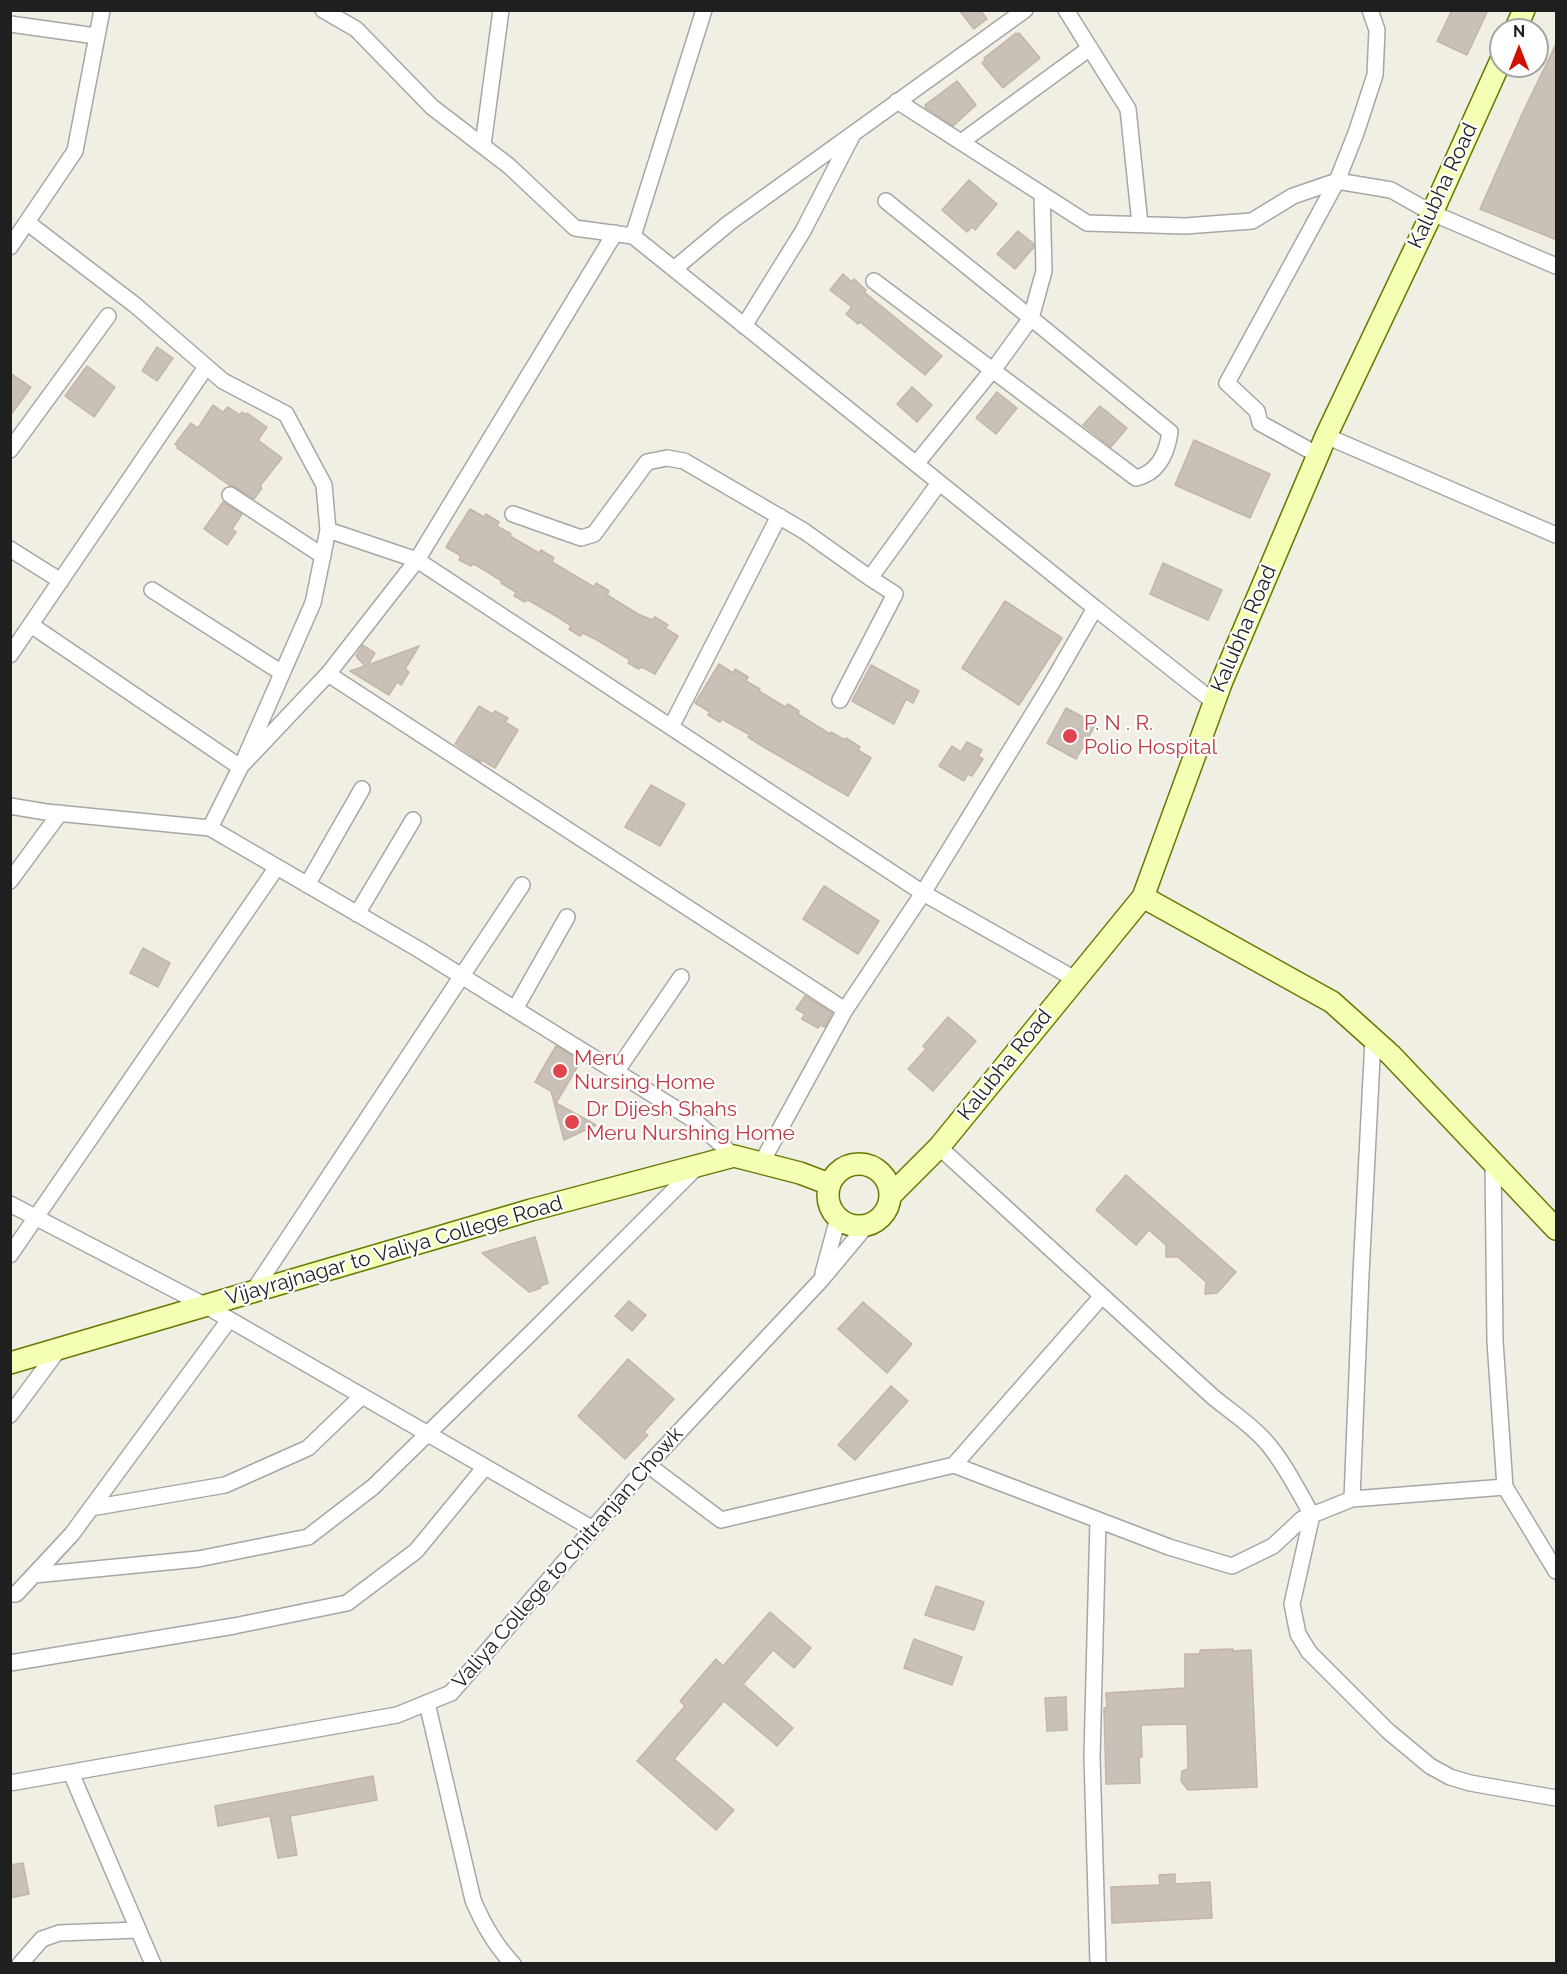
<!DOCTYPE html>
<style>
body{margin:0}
#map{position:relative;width:1567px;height:1974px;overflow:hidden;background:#f1eee4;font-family:Raleway,sans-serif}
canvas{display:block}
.frame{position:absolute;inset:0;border:12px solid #1f1f1f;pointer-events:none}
.north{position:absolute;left:1489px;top:18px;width:60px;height:60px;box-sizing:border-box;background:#fff;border:2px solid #a5a5a5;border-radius:50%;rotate:0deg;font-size:16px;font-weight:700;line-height:24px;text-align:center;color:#1f1f1f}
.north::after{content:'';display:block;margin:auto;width:21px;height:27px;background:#ce1300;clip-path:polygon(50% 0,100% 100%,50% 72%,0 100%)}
</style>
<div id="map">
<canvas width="1567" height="1974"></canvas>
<div class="frame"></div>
<div class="north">N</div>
</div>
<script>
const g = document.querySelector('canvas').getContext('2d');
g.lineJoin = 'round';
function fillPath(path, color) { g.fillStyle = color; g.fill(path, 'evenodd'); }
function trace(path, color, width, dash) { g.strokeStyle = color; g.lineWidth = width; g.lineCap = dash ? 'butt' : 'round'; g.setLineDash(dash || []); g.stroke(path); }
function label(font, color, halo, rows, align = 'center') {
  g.font = font + ' Raleway,sans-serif'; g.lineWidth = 4.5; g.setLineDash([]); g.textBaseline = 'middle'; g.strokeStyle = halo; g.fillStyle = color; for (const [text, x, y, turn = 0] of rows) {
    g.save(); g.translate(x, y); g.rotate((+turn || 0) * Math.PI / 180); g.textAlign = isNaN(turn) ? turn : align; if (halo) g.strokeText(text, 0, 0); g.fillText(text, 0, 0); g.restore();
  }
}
const building = new Path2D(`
 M 959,10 L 980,10 L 987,19 L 974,29 Z
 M 1452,10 L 1488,10 L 1467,55 L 1437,41 Z
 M 1016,33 L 1017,35 L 1019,33 L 1040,58 L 1003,88 L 982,63 L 985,60 L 984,58 Z
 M 1557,42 L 1557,240 L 1480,209 L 1523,112 Z
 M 957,81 L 976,105 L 953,126 L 926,108 L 925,105 Z
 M 969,180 L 997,204 L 975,230 L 972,227 L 967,232 L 942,210 Z
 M 1018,231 L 1034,244 L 1034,247 L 1015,269 L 997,254 Z
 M 843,274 L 852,282 L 854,279 L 866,290 L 864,292 L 942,356 L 925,375 L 860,322 L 858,324 L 846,314 L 852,307 L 830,290 Z
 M 157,347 L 173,358 L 157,381 L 142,371 Z
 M 87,366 L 115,387 L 94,417 L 65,396 Z
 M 10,373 L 31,387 L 10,416 Z
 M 912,387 L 932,405 L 917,422 L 897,404 Z
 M 997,392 L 1017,408 L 996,434 L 976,418 Z
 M 213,405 L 223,412 L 228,407 L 240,415 L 242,412 L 246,415 L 247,413 L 267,427 L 258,440 L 282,458 L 260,486 L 262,488 L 254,499 L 235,487 L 229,485 L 177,448 L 178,446 L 175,444 L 191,423 L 198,428 Z
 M 1100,406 L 1127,428 L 1111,447 L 1083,425 Z
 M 1194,440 L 1270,474 L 1250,518 L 1175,485 Z
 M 223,502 L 242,514 L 232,529 L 236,532 L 227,545 L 204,529 Z
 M 470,509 L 484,517 L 486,514 L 499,522 L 497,526 L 511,534 L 510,536 L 539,553 L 541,550 L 554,558 L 552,562 L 594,587 L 596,583 L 609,591 L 607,595 L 638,614 L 652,620 L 655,617 L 668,625 L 665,628 L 678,636 L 655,674 L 642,667 L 639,669 L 628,663 L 630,660 L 597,640 L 583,633 L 580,636 L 569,629 L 571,626 L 556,616 L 528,600 L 525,602 L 514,596 L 516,592 L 501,583 L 502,581 L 474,564 L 471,566 L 459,560 L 461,556 L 446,547 Z
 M 1163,563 L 1222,590 L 1208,620 L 1150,594 Z
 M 1005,601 L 1062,638 L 1019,705 L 962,668 Z
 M 363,645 L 375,653 L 368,665 L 419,646 L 405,669 L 409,672 L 401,685 L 397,682 L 389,695 L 350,671 L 365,666 L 356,656 Z
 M 719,664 L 733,673 L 735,669 L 748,677 L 746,681 L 760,689 L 759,691 L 785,707 L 788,704 L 799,711 L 798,714 L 830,734 L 831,732 L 845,740 L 846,738 L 860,747 L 858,750 L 871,758 L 848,796 L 762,746 L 748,737 L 750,735 L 722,719 L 720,722 L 708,715 L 710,712 L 695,703 Z
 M 871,665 L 919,691 L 913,703 L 906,699 L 894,724 L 852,701 Z
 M 479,706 L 492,714 L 495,711 L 508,718 L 505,722 L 518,730 L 495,768 L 482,760 L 481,762 L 455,744 Z
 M 1066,708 L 1096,724 L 1076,759 L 1047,743 Z
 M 967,742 L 982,750 L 978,756 L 983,759 L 972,776 L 968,774 L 964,781 L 939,766 L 952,746 L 961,752 Z
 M 651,785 L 685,804 L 660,846 L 625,827 Z
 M 824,886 L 879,921 L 858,954 L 803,919 Z
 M 143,948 L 170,963 L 158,987 L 130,973 Z
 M 805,996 L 832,1013 L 825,1027 L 820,1025 L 818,1028 L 802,1019 L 805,1014 L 796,1009 Z
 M 948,1017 L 976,1041 L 933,1091 L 908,1069 L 926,1049 L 923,1046 Z
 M 556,1046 L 581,1061 L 556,1103 L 596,1125 L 564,1140 L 551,1091 L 535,1082 Z
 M 1126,1175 L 1236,1272 L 1217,1293 L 1205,1294 L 1206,1282 L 1178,1257 L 1166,1257 L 1166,1245 L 1149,1230 L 1136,1245 L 1096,1210 Z
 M 535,1237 L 548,1283 L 540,1286 L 541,1288 L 529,1292 L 482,1253 Z
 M 629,1301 L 646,1315 L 632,1331 L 615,1316 Z
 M 863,1302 L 912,1344 L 887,1373 L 838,1329 Z
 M 628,1359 L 674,1399 L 644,1432 L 648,1435 L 625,1459 L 578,1416 Z
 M 891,1386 L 908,1401 L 855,1460 L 838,1445 Z
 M 936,1586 L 984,1602 L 974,1630 L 925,1615 Z
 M 770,1612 L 811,1648 L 794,1668 L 773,1650 L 743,1684 L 793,1728 L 777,1746 L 724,1701 L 674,1759 L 734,1810 L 716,1830 L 637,1761 L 685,1706 L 680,1701 L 716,1659 L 723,1666 Z
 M 914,1639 L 962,1657 L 952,1685 L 904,1668 Z
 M 1233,1649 L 1233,1651 L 1251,1650 L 1257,1787 L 1188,1790 L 1181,1781 L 1182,1771 L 1188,1769 L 1187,1724 L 1141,1725 L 1142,1757 L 1139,1757 L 1140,1783 L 1106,1784 L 1104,1708 L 1107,1708 L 1106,1693 L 1185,1688 L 1185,1654 L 1200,1654 L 1200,1650 Z
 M 1066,1697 L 1067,1730 L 1047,1731 L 1045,1698 Z
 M 373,1776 L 377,1800 L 290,1816 L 297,1855 L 278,1858 L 270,1816 L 218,1826 L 215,1806 Z
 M 23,1863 L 29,1894 L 10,1898 L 10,1865 Z
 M 1175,1874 L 1175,1884 L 1210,1882 L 1212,1918 L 1112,1923 L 1111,1887 L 1160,1885 L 1159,1875 Z`);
fillPath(building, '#c9c1b7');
trace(building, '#c4b5a5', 1.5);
const street = new Path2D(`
 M 323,10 L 356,29 L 432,107 L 509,166 L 575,228 L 633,236 L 1095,608
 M 1066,10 L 1128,109 L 1140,224
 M 10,24 L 96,36
 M 897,101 L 1087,223 L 1185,226 L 1252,221 L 1293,196 L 1337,181 L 1391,190 L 1432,213 L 1556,266
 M 961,142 L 1090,48
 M 483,145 L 501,10
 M 886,201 L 1031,318 L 999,362 L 916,464
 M 28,223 L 135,305 L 223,381 L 286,414 L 324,485 L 328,530 L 313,603 L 244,760 L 210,828
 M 633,236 L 704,10
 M 10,247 L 75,151 L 102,10
 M 674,269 L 729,223 L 1025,10
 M 874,281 L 1136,478 C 1158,473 1167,453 1170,432 L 1031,318 L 1044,271 L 1042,194
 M 744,326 L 803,231 L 853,134
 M 1326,436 L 1556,535
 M 10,450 L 108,316
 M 1318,455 L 1260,423 L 1257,411 L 1227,383 L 1337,181 L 1356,133 L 1375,75 L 1377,30 L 1370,10
 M 230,495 L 323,556
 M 513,514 L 581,538 L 594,534 L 647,462 L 667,458 L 684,461 L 804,531 L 870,578
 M 328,530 L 417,560 L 923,893 L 1075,979
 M 10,549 L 61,581
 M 152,590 L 282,673
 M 31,625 L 240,767 L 328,674 L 417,560 L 615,233
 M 10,655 L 206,367
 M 328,674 L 845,1010
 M 840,700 L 895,594 L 870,578 L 939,483
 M 671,727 L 779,516
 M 10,806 L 46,812 L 210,828 L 418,949 L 694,1120 L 734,1156
 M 10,881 L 60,813
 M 307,885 L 362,789
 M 357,914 L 413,820
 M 515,1009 L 567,917
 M 616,1072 L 681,977
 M 939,1147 L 1213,1397 C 1231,1412 1252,1425 1267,1443 C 1285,1464 1298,1491 1312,1515 L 1292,1604 L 1298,1634 L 1309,1652 L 1388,1731 L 1430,1766 L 1450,1777 L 1470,1783 L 1556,1798
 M 762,1162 L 845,1010 L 923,893 L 1050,686 L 1095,608 L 1214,702
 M 10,1204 L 206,1306 L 593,1529
 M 10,1255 L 277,867
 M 823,1273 L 838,1218
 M 252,1293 L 522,885
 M 10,1415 L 59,1349
 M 648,1465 L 721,1520 L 954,1465 L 1102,1296
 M 954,1465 L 1169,1547 L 1232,1566 L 1273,1546 L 1302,1519 L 1352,1499 L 1505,1487 L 1495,1341 L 1493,1162
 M 1505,1487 L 1556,1571
 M 1352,1499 L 1361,1274 L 1373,1039
 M 91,1508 L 225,1485 L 308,1448 L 362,1396
 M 34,1575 L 198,1559 L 308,1537 L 373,1487 L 531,1333 L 698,1166
 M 10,1594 L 16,1594 L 72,1534 L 229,1320
 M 10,1663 L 234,1626 L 347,1603 L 416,1551 L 485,1467
 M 427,1703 L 473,1900 C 483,1924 494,1944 513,1964
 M 71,1773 L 153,1964
 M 10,1783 L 397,1715 L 451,1693 L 648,1465 L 822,1279 L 867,1225
 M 20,1964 L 42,1939 L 59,1933 L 138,1930
 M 1098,1964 L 1092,1757 L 1098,1520`);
const secondary = new Path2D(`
 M 1515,30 L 1524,10
 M 1143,897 L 1332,1002 L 1391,1055 L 1556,1229
 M828 1195a31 31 0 1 1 62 0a31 31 0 1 1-62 0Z
 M 890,1196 L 939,1147 L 1143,897 L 1222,681 L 1326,436 L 1432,213 L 1501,60
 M 10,1363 L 531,1210 L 734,1156 L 800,1173 L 829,1184`);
trace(street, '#a6a6a6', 18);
trace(secondary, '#637c00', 24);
trace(street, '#fff', 15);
trace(secondary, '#f4ffb4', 21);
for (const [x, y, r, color] of [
 [1070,736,8,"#e0444e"],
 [560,1071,8,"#e0444e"],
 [572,1122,8,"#e0444e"]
]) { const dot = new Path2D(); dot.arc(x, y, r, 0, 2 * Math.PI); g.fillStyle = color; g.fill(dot); trace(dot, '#fff', 2); }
label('21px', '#1f1f1f', '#fff', [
 ["Kalubha Road",1443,186,-65],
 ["Kalubha Road",1244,629,-67],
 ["Kalubha Road",1005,1065,-51],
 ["Vijayrajnagar to Valiya College Road",394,1251,-16],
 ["Valiya College to Chitranjan Chowk",568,1558,-49]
]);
label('21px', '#be3a42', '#fff', [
 ["P. N . R.",1084,724],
 ["Polio Hospital",1084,748],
 ["Meru",574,1059],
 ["Nursing Home",574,1083],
 ["Dr Dijesh Shahs",586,1110],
 ["Meru Nurshing Home",586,1134]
], 'left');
</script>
